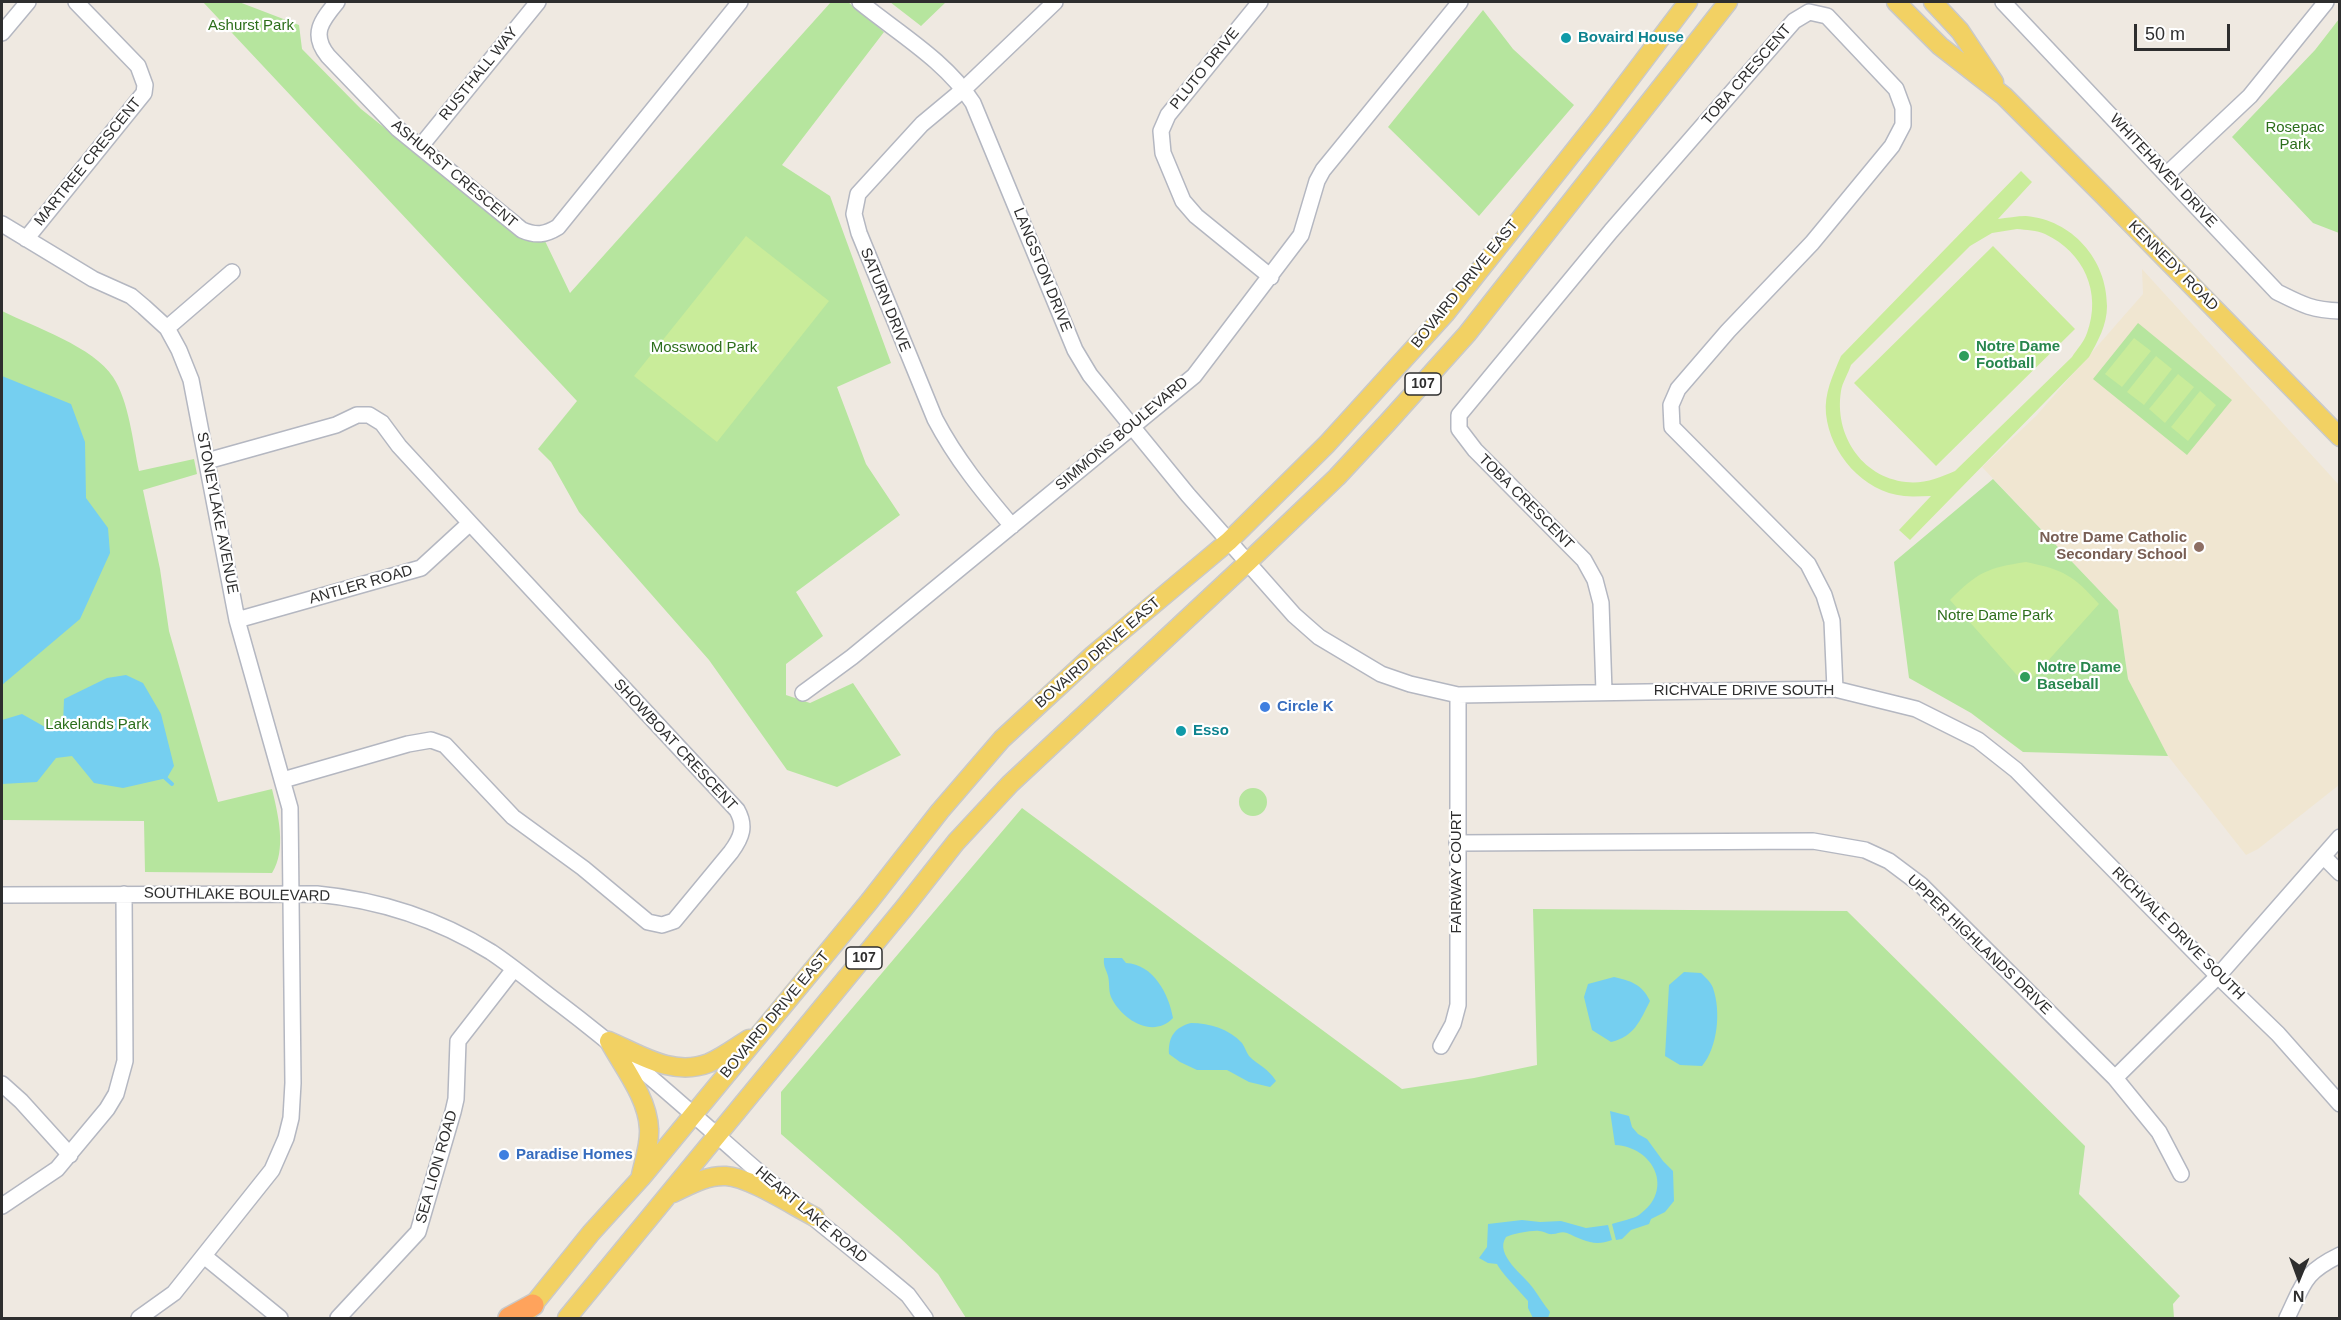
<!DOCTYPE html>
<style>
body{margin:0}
#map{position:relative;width:2341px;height:1320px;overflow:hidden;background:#efe9e1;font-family:Helvetica,sans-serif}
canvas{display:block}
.frame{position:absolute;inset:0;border:3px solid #2e2e2e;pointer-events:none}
.north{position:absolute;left:2269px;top:1248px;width:60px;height:60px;-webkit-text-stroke:4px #fff;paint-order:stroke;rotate:181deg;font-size:16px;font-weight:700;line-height:24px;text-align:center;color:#2e2e2e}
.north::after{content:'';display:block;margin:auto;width:21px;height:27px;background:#2e2e2e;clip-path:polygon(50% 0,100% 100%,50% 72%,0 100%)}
.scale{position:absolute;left:2134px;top:24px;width:96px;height:27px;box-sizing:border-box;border:3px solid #2e2e2e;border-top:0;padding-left:8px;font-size:18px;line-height:21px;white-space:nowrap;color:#2e2e2e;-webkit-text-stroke:4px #fff;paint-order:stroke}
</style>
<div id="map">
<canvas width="2341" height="1320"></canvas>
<div class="frame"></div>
<div class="north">N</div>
<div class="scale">50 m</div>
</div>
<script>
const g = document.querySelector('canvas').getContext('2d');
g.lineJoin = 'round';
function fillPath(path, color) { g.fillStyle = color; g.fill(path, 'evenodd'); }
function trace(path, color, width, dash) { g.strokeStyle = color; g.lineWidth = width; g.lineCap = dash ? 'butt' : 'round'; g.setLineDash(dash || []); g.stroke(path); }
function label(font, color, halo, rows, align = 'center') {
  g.font = font + ' Helvetica,sans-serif'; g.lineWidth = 4.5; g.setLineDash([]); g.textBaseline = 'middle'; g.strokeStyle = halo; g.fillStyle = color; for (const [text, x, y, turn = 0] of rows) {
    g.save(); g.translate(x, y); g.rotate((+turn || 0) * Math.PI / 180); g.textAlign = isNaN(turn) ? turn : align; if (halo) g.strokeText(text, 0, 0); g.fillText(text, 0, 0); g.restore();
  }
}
fillPath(new Path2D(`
 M 2142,269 L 2339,485 L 2339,785 L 2258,849 L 2246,855 L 2168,756 L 2132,689 L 2128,679 L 2118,610 L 1982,467 L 2036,416 L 2143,294 Z`), '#f0e6d1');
fillPath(new Path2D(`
 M 203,2 L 239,2 L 299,25 L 302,49 L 361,109 L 515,232 L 545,241 L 570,293 L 831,2 L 848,2 L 884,32 L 782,165 L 830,196 L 891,363 L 837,387 L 866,464 L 900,515 L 796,592 L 823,636 L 786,664 L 786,695 L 810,703 L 853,683 L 901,755 L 837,787 L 787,770 L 709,660 L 579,512 L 551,462 L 538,449 L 577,401 Z
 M 890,2 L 946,2 L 921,26 Z
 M 1483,10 L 1513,49 L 1574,105 L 1479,216 L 1388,127 Z
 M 2339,19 L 2339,233 L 2313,223 L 2232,137 L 2315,50 Z
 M 2,311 C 34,327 94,347 113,377 C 129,401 133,443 139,471 L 194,459 L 197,474 L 143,490 L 160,569 L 169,631 L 218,802 L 272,789 C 278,814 287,850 272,873 L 145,872 L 144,821 L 2,820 Z
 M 2138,323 L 2232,400 L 2187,455 L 2093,379 Z
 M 1993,479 L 2118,610 L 2128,679 L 2168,756 L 2023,752 L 1971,713 L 1909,678 L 1894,562 Z
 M1239 802a14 14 0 1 1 28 0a14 14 0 1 1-28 0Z
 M 1022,808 L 1402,1089 L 1474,1078 L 1537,1065 L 1533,909 L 1847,911 L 2085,1146 L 2079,1194 L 2180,1296 L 2173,1304 L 2174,1318 L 966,1318 L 938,1274 L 898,1236 L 781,1134 L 781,1092 Z`), '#b6e59e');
fillPath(new Path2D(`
 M 2021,171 L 2032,182 L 1998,219 C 2007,218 2017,216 2026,216 C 2072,220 2107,259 2107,306 C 2107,325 2098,341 2089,357 L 1910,540 L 1899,530 L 1931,496 C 1922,496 1913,497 1904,496 C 1863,492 1830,453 1826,414 C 1824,393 1833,375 1841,356 ZM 2017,229 C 2026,230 2037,230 2045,234 C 2084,252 2102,293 2087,333 C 2084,342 2077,349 2072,357 L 1955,471 C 1939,478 1924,484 1906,482 C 1861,477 1834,434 1841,391 C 1842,383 1848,374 1851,365 L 1970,246 L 1992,233 Z
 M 746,236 L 829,301 L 717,442 L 634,376 Z
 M 1993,246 L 2075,329 L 1936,466 L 1854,383 Z
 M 2134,338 L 2151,351 L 2122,387 L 2105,374 Z
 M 2156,356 L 2172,369 L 2144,405 L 2127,392 Z
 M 2178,374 L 2194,387 L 2165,423 L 2149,409 Z
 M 2200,391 L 2216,405 L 2188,441 L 2171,427 Z
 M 2026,562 C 2064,570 2073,575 2099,604 L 2028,683 L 2023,682 L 1950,600 C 1978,572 1987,568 2026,562 Z`), '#c9ec9a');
fillPath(new Path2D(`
 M 2,376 L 71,404 L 85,442 L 86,498 L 108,528 L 110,553 L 80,619 L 2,685 Z
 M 126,675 L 143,683 L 161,714 L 174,766 L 167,778 L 123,788 L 94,783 L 72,756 L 56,758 L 37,782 L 2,784 L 2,720 L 22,714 L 45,727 L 63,725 L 64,699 L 107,678 Z
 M 1104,958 L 1122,958 L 1126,963 C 1153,964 1169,994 1173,1018 C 1153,1039 1123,1020 1112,999 C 1108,992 1110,984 1108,976 C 1106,969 1103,966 1104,958 Z
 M 1684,972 L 1701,973 C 1705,977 1711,982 1713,988 C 1721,1011 1718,1047 1702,1066 L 1680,1065 L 1665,1056 L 1669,985 Z
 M 1614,977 C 1631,981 1642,984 1650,1001 C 1640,1021 1634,1037 1611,1042 L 1592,1030 L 1584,997 L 1588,984 Z
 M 1191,1023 C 1210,1023 1229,1029 1242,1043 C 1245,1047 1246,1052 1249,1056 C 1258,1065 1268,1068 1276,1081 L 1270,1087 L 1249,1082 L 1227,1070 L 1197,1070 L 1180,1062 L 1169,1054 C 1168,1037 1175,1027 1191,1023 Z
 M 1610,1111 L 1629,1116 L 1632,1127 L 1638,1134 L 1647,1139 L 1663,1161 L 1673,1171 L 1674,1201 L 1665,1212 L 1651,1219 L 1649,1224 L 1631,1230 L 1622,1239 L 1616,1240 L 1612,1224 C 1620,1221 1633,1219 1639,1215 C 1675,1190 1654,1147 1615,1145 Z
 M 1522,1220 L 1540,1222 L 1561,1221 L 1586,1228 L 1608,1225 L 1612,1240 C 1594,1247 1583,1240 1567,1233 C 1561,1231 1558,1234 1553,1234 C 1548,1235 1544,1231 1539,1231 C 1533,1230 1512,1234 1506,1237 C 1494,1255 1524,1275 1533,1288 C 1539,1296 1544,1305 1550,1312 L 1548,1318 L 1533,1318 L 1528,1308 L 1528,1301 C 1520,1291 1502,1274 1497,1264 L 1488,1263 L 1479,1258 L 1487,1247 L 1488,1224 Z`), '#75cff0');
trace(new Path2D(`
 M 162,775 L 172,784`), '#75cff0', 4);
const minor = new Path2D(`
 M 337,2 C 322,20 310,34 328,56 L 398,129 L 522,230 C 536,236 545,235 558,227 L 740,2
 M 860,2 C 898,33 946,61 973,103 L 1075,350 L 1090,375 L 1188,495 L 1294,615 L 1319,637 L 1381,674 L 1410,684 L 1458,695 L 1835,689 L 1916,709 L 1978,740 L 2016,770 L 2218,976 L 2278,1034 L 2340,1104
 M 1260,2 L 1168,115 L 1161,131 L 1163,153 L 1183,201 L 1196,216 L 1271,277
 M 2003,2 L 2277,292 C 2301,304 2311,310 2340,311
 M 2,33 L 28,2
 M 420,147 L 538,2
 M 2167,174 L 2250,96 L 2326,2
 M 2,224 L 93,279 L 131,296 L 144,307 L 167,328 L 179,350 L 191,380 L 237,620 L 290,808 L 293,1083 L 291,1118 L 286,1138 L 272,1170 L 174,1293 L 139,1318
 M 26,239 L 144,93 L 145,85 L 138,66 L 76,2
 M 167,328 L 232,272
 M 207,461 L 336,425 L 357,415 L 369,415 L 382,423 L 399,446 L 470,523 L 737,810 C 746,826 742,837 731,852 L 674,921 L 662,925 L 648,922 L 583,868 L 513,817 L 445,745 L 431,740 L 408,744 L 283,780
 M 1012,526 C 983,492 956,459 935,419 L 859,233 L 854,214 L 858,194 L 922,124 L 964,89 L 1055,2
 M 237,620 L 421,568 L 470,523
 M 1604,692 L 1601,603 L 1595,580 L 1584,560 L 1475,450 L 1459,429 L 1459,415 L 1611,231 L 1794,21 L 1809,12 L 1827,16 L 1896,89 L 1903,108 L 1903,125 L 1892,146 L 1812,243 L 1728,331 L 1678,389 L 1671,405 L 1672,427 L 1808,564 L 1824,595 L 1832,621 L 1835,689
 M 803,693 L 852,657 L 1194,376 L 1301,235 L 1317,181 L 1323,170 L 1460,2
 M 1457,843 L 1813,841 L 1865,850 L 1889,861 L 1921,885 L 2115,1078 L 2159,1132 L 2181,1174
 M 2323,856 L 2340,873
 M 2,895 L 317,894 C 379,900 438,919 491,952 C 515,968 537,987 560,1004 C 622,1051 679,1102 737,1153 C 792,1202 851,1247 908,1295 L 925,1318
 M 1441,1046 L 1453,1024 L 1458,1005 L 1458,695
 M 2115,1078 L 2218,976 L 2340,837
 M 2,1084 L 21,1101 L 70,1155
 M 2,1206 L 57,1169 L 107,1109 L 116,1094 L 125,1061 L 124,894
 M 204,1256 L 280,1318
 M 338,1318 L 418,1232 L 453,1112 L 456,1099 L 458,1041 L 514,969
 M 2287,1318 C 2304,1283 2303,1273 2340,1255`);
const major = new Path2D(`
 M 1896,2 L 1940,46 L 2004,96 L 2103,195 L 2340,437
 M 1933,2 L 1960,31 L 1994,82
 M 609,1041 C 641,1055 673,1077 709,1063 C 723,1057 736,1047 749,1039
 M 609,1041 C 623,1067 648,1098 649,1129 C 650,1144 644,1161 641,1175
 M 673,1193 C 690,1185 707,1175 726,1176 C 749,1177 793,1206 815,1217
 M 525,1315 L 591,1233 L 641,1178 L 868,903 L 940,811 L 1002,739 L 1093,655 L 1229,541 L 1327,444 L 1445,314 L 1601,117 L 1688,2
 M 567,1318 L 904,908 L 956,842 L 1010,784 L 1248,562 L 1337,477 L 1388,422 L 1467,334 L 1728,2`);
const highway = new Path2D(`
 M 509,1318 L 533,1305`);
trace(minor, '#b4b7c1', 18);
trace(major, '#c9c9c9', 21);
trace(highway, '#c9c9c9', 24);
trace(minor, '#fff', 15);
trace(major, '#f2d163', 18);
trace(highway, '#ffa35c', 21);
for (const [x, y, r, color] of [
 [1566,38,6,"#0f9aa8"],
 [1964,356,6,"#2e9e5b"],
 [2199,547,6,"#8d6e63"],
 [2025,677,6,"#2e9e5b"],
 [1265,707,6,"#3f7fe0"],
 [1181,731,6,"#0f9aa8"],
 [504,1155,6,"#3f7fe0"]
]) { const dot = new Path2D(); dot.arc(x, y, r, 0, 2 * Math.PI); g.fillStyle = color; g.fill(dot); trace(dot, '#fff', 2); }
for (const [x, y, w] of [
 [1423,384,36],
 [864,958,36]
]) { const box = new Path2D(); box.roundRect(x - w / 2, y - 11, w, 22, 4.5); g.fillStyle = '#fff'; g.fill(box); trace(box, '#2e2e2e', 1.5); }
label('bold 14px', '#2e2e2e', null, [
 ["107",1423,384],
 ["107",864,958]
]);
label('15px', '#2c6e1b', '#fff', [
 ["Ashurst Park",251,26],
 ["Rosepac",2295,128],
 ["Park",2295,145],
 ["Mosswood Park",704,348],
 ["Notre Dame Park",1995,616],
 ["Lakelands Park",97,725]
]);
label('bold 15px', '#0d838f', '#fff', [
 ["Bovaird House",1578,38],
 ["Esso",1193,731]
], 'left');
label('15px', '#2e2e2e', '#fff', [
 ["PLUTO DRIVE",1205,69,-51],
 ["RUSTHALL WAY",479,74,-51],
 ["TOBA CRESCENT",1747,75,-49],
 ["MARTREE CRESCENT",88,162,-51],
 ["WHITEHAVEN DRIVE",2163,171,47],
 ["ASHURST CRESCENT",454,174,40],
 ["KENNEDY ROAD",2173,266,45],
 ["LANGSTON DRIVE",1042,270,68],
 ["BOVAIRD DRIVE EAST",1465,284,-51],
 ["SATURN DRIVE",885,300,68],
 ["SIMMONS BOULEVARD",1122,434,-40],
 ["TOBA CRESCENT",1526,502,45],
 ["STONEYLAKE AVENUE",217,513,79],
 ["ANTLER ROAD",361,585,-16],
 ["BOVAIRD DRIVE EAST",1098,653,-41],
 ["RICHVALE DRIVE SOUTH",1744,691],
 ["SHOWBOAT CRESCENT",675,745,47],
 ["FAIRWAY COURT",1457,872,-90],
 ["SOUTHLAKE BOULEVARD",237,895,1],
 ["RICHVALE DRIVE SOUTH",2178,934,45],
 ["UPPER HIGHLANDS DRIVE",1979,945,44],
 ["BOVAIRD DRIVE EAST",775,1015,-50],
 ["SEA LION ROAD",437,1167,-74],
 ["HEART LAKE ROAD",811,1215,40]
]);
label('bold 15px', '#27864d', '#fff', [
 ["Notre Dame",1976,347],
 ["Football",1976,364],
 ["Notre Dame",2037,668],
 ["Baseball",2037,685]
], 'left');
label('bold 15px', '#785e54', '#fff', [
 ["Notre Dame Catholic",2187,538],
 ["Secondary School",2187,555]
], 'right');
label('bold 15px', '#366cbe', '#fff', [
 ["Circle K",1277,707],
 ["Paradise Homes",516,1155]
], 'left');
</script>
